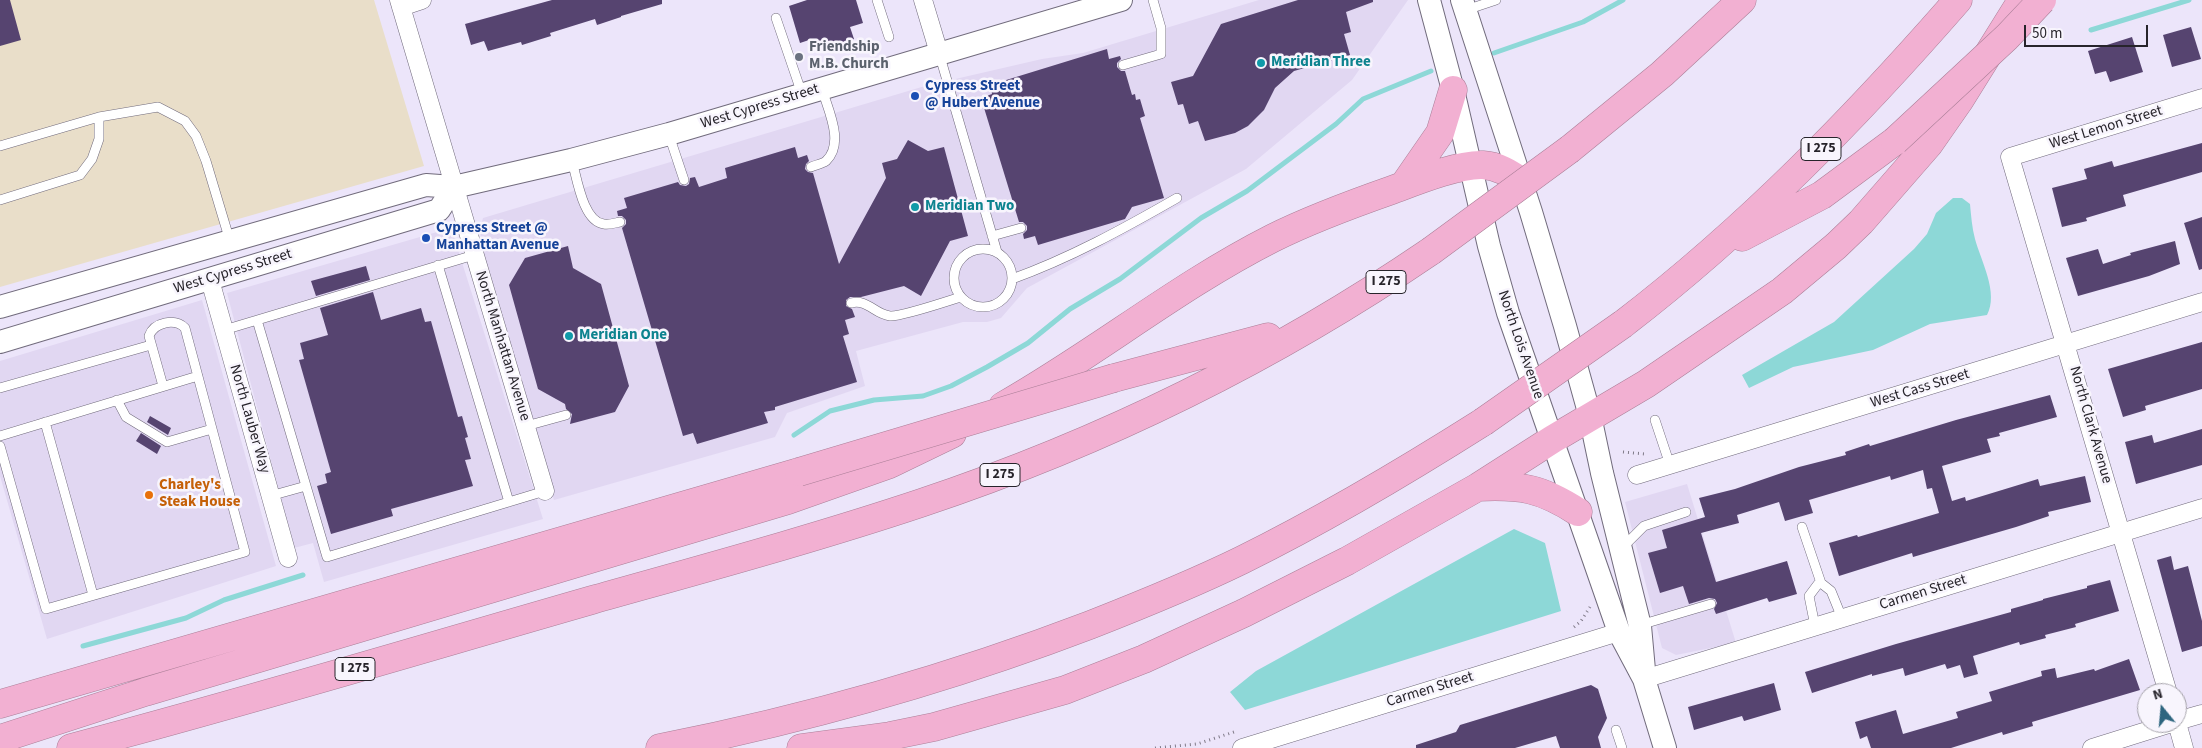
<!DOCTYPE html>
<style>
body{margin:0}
#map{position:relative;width:2202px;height:748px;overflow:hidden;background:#ece5fa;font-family:"Source Sans 3",sans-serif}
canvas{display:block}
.north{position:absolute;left:2137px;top:683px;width:50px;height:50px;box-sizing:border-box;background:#f8f5fd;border:1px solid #a4a1a9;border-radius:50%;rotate:343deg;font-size:14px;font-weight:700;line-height:20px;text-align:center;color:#27242b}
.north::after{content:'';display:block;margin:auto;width:18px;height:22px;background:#2d657f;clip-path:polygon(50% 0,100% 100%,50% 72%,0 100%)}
.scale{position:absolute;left:2024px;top:25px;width:124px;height:22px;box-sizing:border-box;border:2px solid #27242b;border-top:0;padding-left:6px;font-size:15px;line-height:18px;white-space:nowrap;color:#27242b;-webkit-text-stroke:4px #f8f5fd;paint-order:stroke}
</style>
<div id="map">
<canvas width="2202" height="748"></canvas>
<div class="north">N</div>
<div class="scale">50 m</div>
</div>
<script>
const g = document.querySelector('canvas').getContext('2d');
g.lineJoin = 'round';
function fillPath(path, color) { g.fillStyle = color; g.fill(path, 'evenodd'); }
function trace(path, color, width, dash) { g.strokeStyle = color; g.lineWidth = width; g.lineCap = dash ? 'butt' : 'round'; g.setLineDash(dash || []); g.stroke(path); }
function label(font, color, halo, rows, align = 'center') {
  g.font = font + ' "Source Sans 3",sans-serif'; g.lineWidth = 5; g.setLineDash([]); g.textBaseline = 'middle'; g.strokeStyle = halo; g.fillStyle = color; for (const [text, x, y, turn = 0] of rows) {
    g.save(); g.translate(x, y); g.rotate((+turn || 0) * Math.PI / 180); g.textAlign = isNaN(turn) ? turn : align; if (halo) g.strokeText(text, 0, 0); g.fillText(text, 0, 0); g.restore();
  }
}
fillPath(new Path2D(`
 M 1259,0 L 1408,0 L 1352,80 L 1246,169 L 1027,288 L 1001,318 L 987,322 L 963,322 L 856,351 L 865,386 L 787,413 L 775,437 L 554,500 L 483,257 L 480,229 L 483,218 L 925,86 L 1042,59 L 1083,53 Z
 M 444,230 L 454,237 L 543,519 L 324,582 L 313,543 L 294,548 L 227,293 Z
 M 202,300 L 276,566 L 47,639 L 0,476 L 0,361 Z
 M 1687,484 L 1736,643 L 1676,655 L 1662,648 L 1625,502 Z`), '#e1d7f2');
fillPath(new Path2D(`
 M 0,0 L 374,0 L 424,166 L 0,287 Z`), '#e9dec9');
fillPath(new Path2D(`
 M 1953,198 L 1962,198 L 1970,204 C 1971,215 1972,228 1975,239 C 1981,261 1999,293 1987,315 L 1930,324 L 1873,350 L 1793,367 L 1749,388 L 1742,375 L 1834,322 L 1914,249 L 1927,234 L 1936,213 Z
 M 1514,529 L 1545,543 L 1561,611 L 1245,710 L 1230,692 L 1256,671 Z`), '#8dd8d7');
trace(new Path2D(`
 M 2091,30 L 2189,0
 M 1494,53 L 1583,22 L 1623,0
 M 794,435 L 830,411 L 874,400 L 923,396 L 951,386 L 987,367 L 1028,343 L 1070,309 L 1120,279 L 1201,218 L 1247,191 L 1336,124 L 1363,99 L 1431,71
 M 83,646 L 186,618 L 224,600 L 303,575`), '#8dd8d7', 5);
fillPath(new Path2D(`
 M 0,0 L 10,0 L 21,40 L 0,46 Z
 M 552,0 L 662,0 L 662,4 L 621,16 L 621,17 L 597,25 L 595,19 L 550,33 L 551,36 L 522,45 L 521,42 L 488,51 L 484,41 L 471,45 L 465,24 Z
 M 807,0 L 856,0 L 863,23 L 850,27 L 854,39 L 816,51 L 812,39 L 800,43 L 789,6 Z
 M 1298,0 L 1373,0 L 1373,2 L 1346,12 L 1351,32 L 1344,34 L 1350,55 L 1294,71 L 1275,88 L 1264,110 L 1248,126 L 1235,133 L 1205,141 L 1198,121 L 1189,124 L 1183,104 L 1178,105 L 1171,82 L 1193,76 L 1221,24 Z
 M 2191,27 L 2201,59 L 2172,67 L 2163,35 Z
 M 2132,37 L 2143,72 L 2110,82 L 2106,71 L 2095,74 L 2088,51 Z
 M 1107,49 L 1109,59 L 1120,56 L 1121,59 L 1117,63 L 1117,67 L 1121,71 L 1125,71 L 1132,95 L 1135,94 L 1136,100 L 1140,99 L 1145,116 L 1140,118 L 1164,198 L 1132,207 L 1125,219 L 1038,245 L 1035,236 L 1024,239 L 1023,234 L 1027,230 L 1027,226 L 1023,222 L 1019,222 L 981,98 L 992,94 L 990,85 Z
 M 908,140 L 928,151 L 944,147 L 968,236 L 950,241 L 921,296 L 904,286 L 861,297 L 850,297 L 846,300 L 846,306 L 852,309 L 855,317 L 845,320 L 849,334 L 843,336 L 857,382 L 775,407 L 775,410 L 764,412 L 768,423 L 697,444 L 693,433 L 683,436 L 622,228 L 626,224 L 626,220 L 622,216 L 618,216 L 617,211 L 627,208 L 624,198 L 678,182 L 680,185 L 686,186 L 689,184 L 690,178 L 695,177 L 699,187 L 727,178 L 725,168 L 795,147 L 798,158 L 807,155 L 809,161 L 806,164 L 805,169 L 808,172 L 813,173 L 839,264 L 886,178 L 882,163 L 897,159 Z
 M 2202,143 L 2202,172 L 2123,195 L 2126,206 L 2086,218 L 2087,221 L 2062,227 L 2052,188 L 2087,179 L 2084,169 L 2112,161 L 2114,167 Z
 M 2202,217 L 2202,269 L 2199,270 L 2184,223 Z
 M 2175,241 L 2180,264 L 2149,276 L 2078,296 L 2066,258 L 2098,249 L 2103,264 L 2131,255 L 2130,253 Z
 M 568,246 L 573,268 L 601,284 L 629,386 L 615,412 L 570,424 L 572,414 L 566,409 L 565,404 L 538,389 L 509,285 L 525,258 Z
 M 366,266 L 370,280 L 316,296 L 311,281 Z
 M 373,292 L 381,320 L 421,308 L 425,322 L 431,321 L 458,417 L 462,416 L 468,437 L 465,438 L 471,459 L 465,460 L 473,486 L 391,509 L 393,516 L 331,534 L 317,486 L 327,483 L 325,474 L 331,472 L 299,360 L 304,359 L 300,343 L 328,335 L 320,308 Z
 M 2202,342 L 2202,389 L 2145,406 L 2146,410 L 2123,417 L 2108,369 Z
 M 2050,395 L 2057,417 L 1999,433 L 2000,436 L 1987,439 L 1991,452 L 1942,466 L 1952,501 L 1965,497 L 1966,501 L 2038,479 L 2040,486 L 2085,476 L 2091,502 L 2048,512 L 2049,516 L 2016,527 L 1913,557 L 1912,553 L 1839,576 L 1829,543 L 1857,535 L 1858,537 L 1939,513 L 1932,488 L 1927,489 L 1923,470 L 1891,480 L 1890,476 L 1809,500 L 1813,513 L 1785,521 L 1779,502 L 1737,515 L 1739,523 L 1701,533 L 1716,582 L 1787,561 L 1797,594 L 1769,602 L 1767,598 L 1716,614 L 1714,609 L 1717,603 L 1715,599 L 1709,598 L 1689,604 L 1683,586 L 1660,593 L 1648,553 L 1667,548 L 1662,530 L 1705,517 L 1699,498 L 1735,489 L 1799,467 L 1846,455 L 1845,452 L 1869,444 L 1870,446 L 1956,420 Z
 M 150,416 L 171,428 L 168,435 L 147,422 Z
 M 2202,429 L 2202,465 L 2136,484 L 2125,442 L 2152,435 L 2154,443 Z
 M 141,433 L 161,446 L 157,454 L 136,441 Z
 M 2171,556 L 2174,570 L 2188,566 L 2202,621 L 2202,646 L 2182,652 L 2157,560 Z
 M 2110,580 L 2119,611 L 2075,624 L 2076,627 L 2045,635 L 2046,638 L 2020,645 L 2019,642 L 1973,656 L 1978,674 L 1964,678 L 1960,665 L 1947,669 L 1945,664 L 1905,676 L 1903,668 L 1872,676 L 1872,674 L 1812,693 L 1805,672 L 1896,644 L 2011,612 L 2011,609 L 2043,600 L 2043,599 L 2087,588 L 2087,586 Z
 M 2129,659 L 2140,690 L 2032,722 L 2033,726 L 2003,735 L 2002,732 L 1951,748 L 1871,748 L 1867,736 L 1860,739 L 1855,722 L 1896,710 L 1903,734 L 1958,718 L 1956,712 L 1992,701 L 1989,692 L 2042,676 L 2041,671 L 2055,668 L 2057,678 L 2094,669 L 2095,671 Z
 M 1774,683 L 1781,710 L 1744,721 L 1742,716 L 1694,730 L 1688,707 Z
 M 1591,685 L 1598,689 L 1607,718 L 1598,737 L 1601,748 L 1560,748 L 1556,736 L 1515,748 L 1416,748 L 1416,745 L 1456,732 L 1460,725 Z`), '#564470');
const service = new Path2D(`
 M 877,0 L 889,37
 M 1466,10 L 1496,0
 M 776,18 L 802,94
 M 939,53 L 997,252
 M 1123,65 L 1161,54 L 1161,28 L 1153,0
 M 669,135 L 684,180
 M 0,146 L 99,117 L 158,107 L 185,121 L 196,136 L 206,161 L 230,241
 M 572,161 C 577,178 583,222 604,224 C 609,225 615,223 620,222
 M 811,167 C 815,165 822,164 826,161 C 845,143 828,110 822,89
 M 0,200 L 80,175 L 92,159 L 99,139 L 99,117
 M 992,236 L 1021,228
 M954 278a29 29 0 1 1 58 0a29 29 0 1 1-58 0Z
 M 438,265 L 509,502
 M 1012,279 C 1070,258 1123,229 1177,198
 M 851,303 C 868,299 874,314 890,316 C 901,317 948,301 961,297
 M 257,320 L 327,557 L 545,491
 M 224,330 L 474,255
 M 0,388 L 151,345
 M 117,400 L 126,417 L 167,442 L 212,429
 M 1655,420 L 1670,465
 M 45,422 L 93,595
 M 526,426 L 566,415
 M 0,436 L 198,376
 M 0,446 L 46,609 L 245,552 L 185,328 C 175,318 154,322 149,336 L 163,386
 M 270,496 L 306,486
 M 1802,527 L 1821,583 L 1831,591 L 1842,618
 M 1623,547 L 1644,526 L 1686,512
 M 1640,625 L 1711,604
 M 1815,626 L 1809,596 L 1818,584 L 1821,583
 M 1616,730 L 1622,748`);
const minor = new Path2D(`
 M 399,0 L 545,491
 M 923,0 L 939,53
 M 401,7 L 422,0
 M 210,280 L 288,558
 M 1637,475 L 2202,302
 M 1644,679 L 2202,508
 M 2168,693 L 2010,157 L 2202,98
 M 2177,721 L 2202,714
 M 2177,723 L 2184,748
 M 1242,748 L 1619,632
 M 2092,748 L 2172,723`);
const tertiary = new Path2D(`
 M 1429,0 L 1453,90 L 1489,246 L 1508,313 L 1619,632 L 1644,679 L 1665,748
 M 1462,0 L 1531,212 L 1565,326 L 1590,416 L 1602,473 L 1640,626 L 1644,670
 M 0,307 L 426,185 L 454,187 L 571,160 L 669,134 L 1121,0
 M 0,342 L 439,210 L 454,187`);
const motorway = new Path2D(`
 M 1570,149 L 1662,74 L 1742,0
 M 1404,185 L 1440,133 L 1453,90
 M 1742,237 L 1822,195 L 1895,141
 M 1623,324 C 1747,229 1856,117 1958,0
 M 1114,378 L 1268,337
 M 1003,406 C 1095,354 1178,286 1273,238 C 1311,219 1352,204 1392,190 C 1416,181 1458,164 1483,165 C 1498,166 1509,173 1521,181
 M 1478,487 C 1521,485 1541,488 1578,512
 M 0,704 L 799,472
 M 0,739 L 145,692 L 788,500 L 890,464 L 952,434
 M 71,748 C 246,702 418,650 592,600 C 702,569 813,539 921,503 C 1101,443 1274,358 1431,251
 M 660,748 C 806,719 951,678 1090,625 C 1141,605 1193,584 1242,560 C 1325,519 1404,472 1483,422
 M 801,748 L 890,736 L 934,727 L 1065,690 L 1144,659 L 1244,613 L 1347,561 L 1478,487 L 1553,439 L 1646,384 L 1782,291 L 1836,246 L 1861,222 L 1929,144 L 1959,101 L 2022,0`);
trace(service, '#716b7c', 10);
trace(minor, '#716b7c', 19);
trace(tertiary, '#716b7c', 24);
trace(motorway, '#ab7f98', 29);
trace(new Path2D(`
 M 1623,452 L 1645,454
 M 1574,627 L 1581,621 L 1590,607
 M 1155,748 L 1197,744 L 1234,732`), '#807b89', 3, [1, 4]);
trace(service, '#fff', 9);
trace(minor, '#fff', 18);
trace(tertiary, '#fff', 22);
trace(motorway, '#f2b0d2', 28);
const motorwayBridge = new Path2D(`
 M 1895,141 L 2007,37 L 2042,0
 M 1431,251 L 1570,149
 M 1483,422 L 1623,324
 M 799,472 L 1114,378`);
trace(motorwayBridge, '#ab7f98', 29, []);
trace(motorwayBridge, '#f2b0d2', 28);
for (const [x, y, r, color] of [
 [799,57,5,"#6b7280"],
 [1261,63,5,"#0f9aa8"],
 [915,96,5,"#1a4fb4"],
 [915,207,5,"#0f9aa8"],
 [426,238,5,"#1a4fb4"],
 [569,336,5,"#0f9aa8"],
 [149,495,5,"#e8710a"]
]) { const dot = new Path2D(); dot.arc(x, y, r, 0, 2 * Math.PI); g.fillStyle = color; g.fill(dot); trace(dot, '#f8f5fd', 2); }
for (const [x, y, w] of [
 [1821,149,40],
 [1386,282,40],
 [1000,475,40],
 [355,669,40]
]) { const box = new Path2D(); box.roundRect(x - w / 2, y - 11.5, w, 23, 4); g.fillStyle = '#f8f5fd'; g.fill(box); trace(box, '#27242b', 1); }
label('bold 14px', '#27242b', null, [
 ["I 275",1821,149],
 ["I 275",1386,282],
 ["I 275",1000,475],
 ["I 275",355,669]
]);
label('bold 15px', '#5b616d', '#f8f5fd', [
 ["Friendship",809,48],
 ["M.B. Church",809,65]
], 'left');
label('bold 15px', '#0d838f', '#f8f5fd', [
 ["Meridian Three",1271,63],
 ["Meridian Two",925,207],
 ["Meridian One",579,336]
], 'left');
label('bold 15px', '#164399', '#f8f5fd', [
 ["Cypress Street",925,87],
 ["@ Hubert Avenue",925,104],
 ["Cypress Street @",436,229],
 ["Manhattan Avenue",436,246]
], 'left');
label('15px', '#27242b', '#f8f5fd', [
 ["West Cypress Street",760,107,-17],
 ["West Lemon Street",2106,128,-17],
 ["West Cypress Street",233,272,-17],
 ["North Lois Avenue",1520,345,71],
 ["North Manhattan Avenue",502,346,73],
 ["West Cass Street",1920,389,-17],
 ["North Lauber Way",249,419,74],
 ["North Clark Avenue",2090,425,74],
 ["Carmen Street",1923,593,-17],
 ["Carmen Street",1430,690,-17]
]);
label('bold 15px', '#c56008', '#f8f5fd', [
 ["Charley's",159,486],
 ["Steak House",159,503]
], 'left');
</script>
